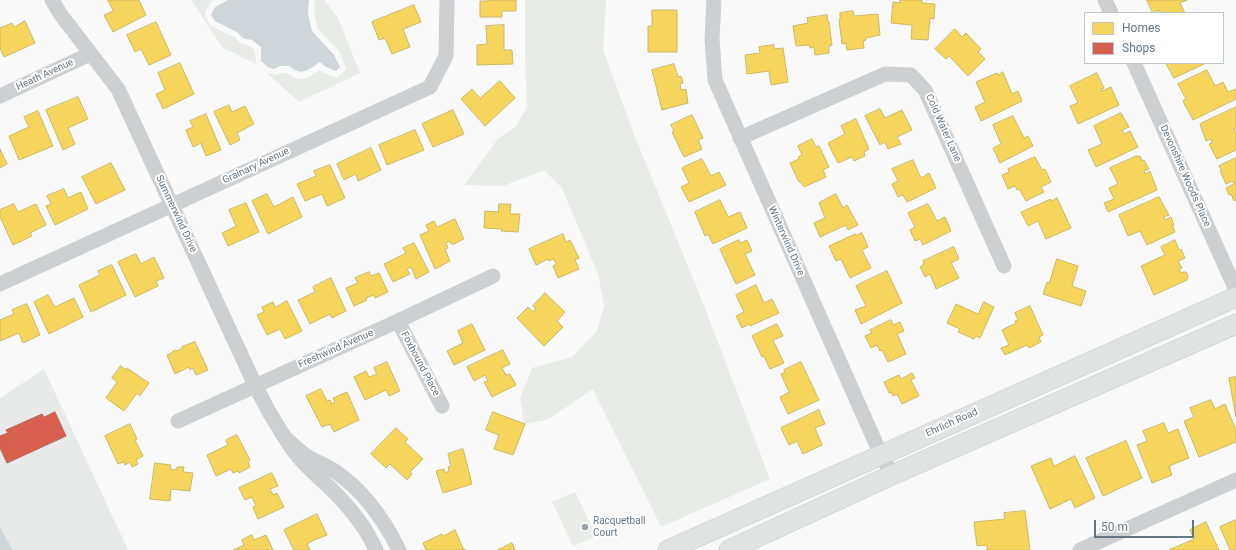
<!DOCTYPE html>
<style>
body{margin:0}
#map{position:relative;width:1236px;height:550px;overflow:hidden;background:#f9f9f9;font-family:Roboto,sans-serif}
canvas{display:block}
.legend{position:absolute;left:1084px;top:12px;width:140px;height:52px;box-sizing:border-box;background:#fff;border:1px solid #c1c8cd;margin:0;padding:5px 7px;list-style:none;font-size:12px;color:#657683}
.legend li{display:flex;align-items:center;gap:8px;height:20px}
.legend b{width:20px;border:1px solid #c1c8cd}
.scale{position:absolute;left:1094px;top:520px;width:100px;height:18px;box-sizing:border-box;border:2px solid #657683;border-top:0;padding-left:5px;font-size:12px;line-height:14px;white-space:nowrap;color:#657683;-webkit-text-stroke:3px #fff;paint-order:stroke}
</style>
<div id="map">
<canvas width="1236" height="550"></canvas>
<ul class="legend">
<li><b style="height:11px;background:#f6d55c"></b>Homes</li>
<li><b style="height:11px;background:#d6604d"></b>Shops</li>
</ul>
<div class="scale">50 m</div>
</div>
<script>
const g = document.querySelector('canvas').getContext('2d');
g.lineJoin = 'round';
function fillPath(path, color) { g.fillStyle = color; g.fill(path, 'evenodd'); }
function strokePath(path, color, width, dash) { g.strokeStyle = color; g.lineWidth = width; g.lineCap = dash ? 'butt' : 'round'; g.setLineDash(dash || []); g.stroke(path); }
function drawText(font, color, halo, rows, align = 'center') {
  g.font = font + ' Roboto,sans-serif'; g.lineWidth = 4; g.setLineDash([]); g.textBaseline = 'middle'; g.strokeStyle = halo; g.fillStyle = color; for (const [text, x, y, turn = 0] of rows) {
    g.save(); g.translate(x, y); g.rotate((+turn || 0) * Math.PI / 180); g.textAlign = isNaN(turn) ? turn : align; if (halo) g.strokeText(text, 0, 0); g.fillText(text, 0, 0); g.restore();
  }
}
fillPath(new Path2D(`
 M44 369 128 550H13L0 527V398Z`), '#e8e9e9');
fillPath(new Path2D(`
 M193 0H215L211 2 205 13 206 18 211 26 234 37 240 43 250 46 255 51 256 64 222 47 192 1Z
 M315 0H324L338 18 360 73 299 102 267 73C277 76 277 73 287 73 300 84 307 78 320 70L324 73 336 78 344 72 346 68 339 51 317 28 314 13Z
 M525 0H606L603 50 633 132 703 303 770 479 661 527 593 389 547 420 524 424 520 398 532 368 572 357 597 331 604 306 598 274 562 188 544 170 503 186 464 185 497 140 516 126 527 107 525 58Z
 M575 492 596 536 573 546 552 502Z`), '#e8ebe6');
fillPath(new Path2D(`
 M228 0H309L308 13 312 31 334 55 340 67 336 71 326 67 320 62C308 70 301 77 289 66H280L274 69 268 67 261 61V47L252 40 243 38 237 32 215 21 211 15 215 7Z
 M0 527 13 550H0Z`), '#ced6d9');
const homes = new Path2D(`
 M108 0H139L146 15 113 32 104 15 113 11Z
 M488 0H516V11H502V17H480V1H488Z
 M900 0H922V3L935 4 934 19 930 18 928 40 911 39 912 25 891 23 893 2 900 3Z
 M1147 0H1187L1180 3 1185 13H1160L1159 10 1153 13Z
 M414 5 421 22 403 29 410 47 392 54 385 38 379 40 372 22Z
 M652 10H677V52H648V26H652Z
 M853 11 854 16 878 14 880 35 866 38V40L863 41 864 48 847 50 846 43 842 44 839 20 840 19V13Z
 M827 15 828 22H829L832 45 829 46V53L815 55 814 47 810 48 809 45 796 46 793 26 808 23 807 18Z
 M25 21 35 43 4 57 0 48V28L12 23 14 27Z
 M156 22 171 55 149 65 141 49 135 52 127 35Z
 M504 25V50H512L513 64 477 65V45L487 44 486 26Z
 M955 29 962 37 966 33 981 49 978 52 985 59 968 76 949 56 946 59 935 49Z
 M774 45V49L783 48 788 82 771 85 769 71 747 74 745 55 760 53 759 47Z
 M180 63 194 94 163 109 156 94 165 90 158 73Z
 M1166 63H1206L1174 78Z
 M674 64 678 77 681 76 683 83 680 84 681 90 686 89 688 103 662 110 652 70Z
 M1207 70 1215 86 1223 82 1228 92 1236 89V99L1193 120 1183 101 1186 99 1178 84Z
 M1003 72 1012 94 1018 91 1022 101 981 121 975 107 985 102 976 82 997 73 998 75Z
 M1097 73 1104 88 1101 89 1102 91 1111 87 1119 105 1078 124 1070 106 1078 103 1070 86Z
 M500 81 515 98 485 126 461 99 472 89 480 98Z
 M78 97 88 119 68 128 75 144 63 150 46 110Z
 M229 105 232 112 245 106 254 124 237 133 240 140 230 145 214 112Z
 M1236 107V128L1234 129 1236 133V150L1217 159 1209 144 1212 143 1211 139 1206 141 1200 124Z
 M880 109 885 118 902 110 912 130 897 137 901 144 888 149 885 142 880 145 865 116Z
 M453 110 464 134 433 147 422 124Z
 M38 111 53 146 19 160 9 136 29 127 24 117Z
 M1121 113 1129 127 1122 130 1124 134 1130 131 1138 147 1096 167 1088 150 1102 144 1094 126Z
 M206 114 221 150 206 156 201 143 193 147 186 130 193 127 190 121Z
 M692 115 703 138 698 140 702 149 684 157 672 132 674 131 671 125Z
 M1013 116 1024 138 1028 136 1033 146 1000 163 993 148 1001 144 993 125Z
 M856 119 869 149 864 152 865 156 854 161 852 157 838 163 828 143 845 134 841 126Z
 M415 130 424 150 387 165 379 145Z
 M812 139 816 147 819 146 829 167 823 170 826 177 804 187 800 181 799 182 790 163 799 159 798 157 802 155 798 146Z
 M371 148 381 170 358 181 356 174 344 180 337 164Z
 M0 149 7 164 0 168Z
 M1137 156V157L1140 156 1142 161 1144 160 1149 169 1144 171 1145 174 1150 171 1157 190 1108 212 1104 203 1114 199 1109 188 1118 184 1110 168Z
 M1035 157 1042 170 1045 169 1051 182 1041 187 1044 192 1026 201 1019 189 1017 190 1015 186 1008 189 1002 175 1009 172 1008 169Z
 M1236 158V200L1234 201 1231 194 1229 195 1226 188 1234 184 1233 181 1226 184 1220 171H1222L1219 166Z
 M702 159 711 176 719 172 726 185 689 202 681 187 689 183 682 168Z
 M913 160 921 178 929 173 936 188 907 202 903 195 898 197 892 184 898 181 892 169Z
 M111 163 125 190 96 204 82 177Z
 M330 165 345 198 327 206 322 194 305 201 297 184 316 176 314 171Z
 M64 189 68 198 81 192 88 209 55 225 46 206 51 204 47 196Z
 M267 194 274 207 293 197 302 217 268 234 252 201Z
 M836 194 843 208 847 205 858 225 848 230 846 225 820 237 814 223 825 218 819 203Z
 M1159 197 1169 215 1164 217 1165 220 1171 217 1174 225H1172L1175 232 1147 245 1140 231 1128 236 1119 215Z
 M1057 198 1071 228 1046 239 1038 221 1028 226 1021 212 1051 199V201Z
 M720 200 728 217 740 212 747 228 713 244 708 234 705 236 695 212Z
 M246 203 259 232 228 246 222 233 236 226 229 210Z
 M14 204 18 212 36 204 46 225 30 233 32 236 13 245 0 217V210Z
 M499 204H511L510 214H520L518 232 501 231 502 229 484 228 485 211 498 212Z
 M928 204 937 221 945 217 951 231 923 245 920 239 915 241 910 230 915 227 908 213Z
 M455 219 464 239 454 244H451L450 241 446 243 448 248 445 249 450 261 435 269 420 235 429 231 426 225 434 221 437 227Z
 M862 233 868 247 862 250 871 268 850 278 841 259 836 261 829 246 855 234 856 235Z
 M563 234 566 242 570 240 579 258 575 260 579 269 558 278 553 266 556 264 554 259 549 261 548 259 536 265 529 249Z
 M739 240 740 243 747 240 752 251 745 254 755 275 736 284 720 249Z
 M1175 240 1179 250 1181 249 1185 258 1178 261 1182 268 1179 269 1181 273 1183 272H1186L1188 277 1187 280 1154 295 1141 266 1165 255 1161 247Z
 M414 243 429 272 416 279 411 267 407 269 410 274 393 282 384 264 406 253 403 248Z
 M954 247 959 259 951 263 959 278 936 289 930 274 925 277 920 267 924 264 923 261Z
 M136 254 141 264 154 257 164 278 156 281 158 286 135 297 118 262Z
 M1057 259 1078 266 1072 286 1086 291 1081 306 1043 294 1047 282 1049 283Z
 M112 265 126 295 91 312 79 285 100 275 98 271Z
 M887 271 902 303 861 324 855 310 866 306 856 286Z
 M369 272 371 276 379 273 388 292 375 298 374 295 366 298 367 300 354 306 346 288 358 283 355 278Z
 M331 278 346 311 332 318 330 314 310 324 298 300 315 292 313 287Z
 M756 285 764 303 772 299 779 313 750 326 749 324 742 328 736 316 744 312 736 295Z
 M545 293 565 312 557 321 563 327 544 346 517 318 528 307 533 312 536 308 533 306Z
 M48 295 55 307 74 298 83 317 49 334 34 302Z
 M287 301 302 331 285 339 280 329 267 335 257 315 264 312 262 307 273 302 275 307Z
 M984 302 994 307 980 338 976 336 974 339 958 332 960 329 947 323 956 304 978 314Z
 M27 304 40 335 23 343 19 333 0 341V320L14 314 12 310Z
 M1030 306 1043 335 1039 337 1041 342 1029 348 1027 345 1005 355 1001 348 1009 345 1002 330 1016 323 1015 321 1018 320 1015 313Z
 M891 320 893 325 900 322 904 331 897 334 906 354 888 362 882 350 880 351 877 345 871 348 865 336 872 333 870 330Z
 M472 324 485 350 454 365 447 351 463 343 458 331Z
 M777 324 783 336 773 340 784 363 770 369 764 356 762 357 752 336Z
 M195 342 208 370 196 375 193 368 190 370 189 367 175 374 167 355 173 352V351L176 350 177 351 183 348 182 347Z
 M503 350 510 364 502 368 506 375 510 374 516 385 492 397 484 382 488 381 485 375 474 381 467 367Z
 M387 362 400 391 389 396 386 390 365 400 354 377 366 371 369 377 377 374 374 368Z
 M801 362 819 400 788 414 780 397 789 392 781 374 785 372 784 370Z
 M121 366 126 370 127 368 149 383 140 396 137 393 124 411 106 398 117 382 112 378Z
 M912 373 915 378 911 380 919 396 902 404 897 394 893 396 891 392 889 393 884 382 899 375 901 379Z
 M1236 377V417L1229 378Z
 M321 389 327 401 330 400 332 404 335 402 333 398 347 392 359 420 334 432 330 424 322 427 306 396Z
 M1211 400 1215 409 1225 404 1236 430V442L1199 457 1184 421 1194 417 1190 408Z
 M819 410 825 424 815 428 822 445 803 454 797 441 789 445 781 428Z
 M493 412 525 424 513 455 494 449 499 435 486 430Z
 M1164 423 1168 433 1178 429 1189 458 1169 466 1172 475 1152 483 1137 445 1147 441 1143 431Z
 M130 424 137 439 135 440 143 456 136 460 138 464 132 467 130 462 125 465 124 462 118 464 105 436Z
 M396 428 408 439 405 442 423 459 410 472 412 474 407 480 390 464 386 468 371 454Z
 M237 435 250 460 248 462 250 467 239 473 238 471 233 473 231 469 216 476 207 455 228 445 226 440Z
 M1126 441 1142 478 1103 496 1086 458Z
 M463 449 472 484 443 493 436 471 444 469 445 473 449 471 448 467 451 466 448 454Z
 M1075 456 1095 498 1075 508 1071 499 1050 509 1031 466 1051 458 1054 466Z
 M155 463 171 465 170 469 177 470V467H184L183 472 193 473 190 491 171 489 170 501 150 499Z
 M272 473 278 486 270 489 273 495 277 493 284 507 258 519 253 507 256 506 252 497 245 500 239 488Z
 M1025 511 1030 550H987V545L977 546 974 522 1005 519 1004 513Z
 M317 514 327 535 314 540 307 544 310 550H294L284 530Z
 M1236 520V550H1230L1220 527Z
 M1206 522 1219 550H1169L1194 539 1190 530Z
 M455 530 464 550H466H426L423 543 442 534 443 536Z
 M252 535 254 540 266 535 273 550H233L244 545 242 540Z
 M512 543 515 550H498Z`);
fillPath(homes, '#f6d55c');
strokePath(homes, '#cab868', 1);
const shops = new Path2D(`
 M55 412 66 436 7 463 0 448V436L8 433 6 430 42 414 44 417Z`);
fillPath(shops, '#d6604d');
strokePath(shops, '#b4675d', 1);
const major = new Path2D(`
 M668 550 1236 297
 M729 550 892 475 1236 324`);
strokePath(major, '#d5d6d7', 21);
strokePath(new Path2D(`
 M52 0 61 15 118 89 255 385 269 412 285 438
 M714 0 712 39 715 80 881 455 892 475
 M1105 0 1111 13
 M1134 63 1236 290
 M0 96 90 54
 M740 138 885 74 911 75 925 90 1004 266
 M0 284 430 87 446 56 447 0
 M398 321 442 406
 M178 421 398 321 493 276
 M376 550C365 525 348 505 328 486 310 469 298 460 285 438 291 443 297 449 304 454 314 461 326 465 336 472 364 491 384 520 399 550
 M1080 550 1236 480`), '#cecfd0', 15);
strokePath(major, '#e1e2e2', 19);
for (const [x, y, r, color] of [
 [585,527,4,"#99a4ac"]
]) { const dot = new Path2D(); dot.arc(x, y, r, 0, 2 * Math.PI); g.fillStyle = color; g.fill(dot); strokePath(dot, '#fff', 1.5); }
drawText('10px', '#657683', '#fff', [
 ["Heath Avenue",45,75,-25],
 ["Cold Water Lane",943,128,66],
 ["Grainary Avenue",256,166,-25],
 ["Devonshire Woods Place",1185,176,66],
 ["Summerwind Drive",176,214,65],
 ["Winterwind Drive",786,241,66],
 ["Freshwind Avenue",336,349,-24],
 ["Foxhound Place",420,364,62],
 ["Ehrlich Road",952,423,-24]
]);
drawText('10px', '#657683', '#fff', [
 ["Racquetball",593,521],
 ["Court",593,533]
], 'left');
</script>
